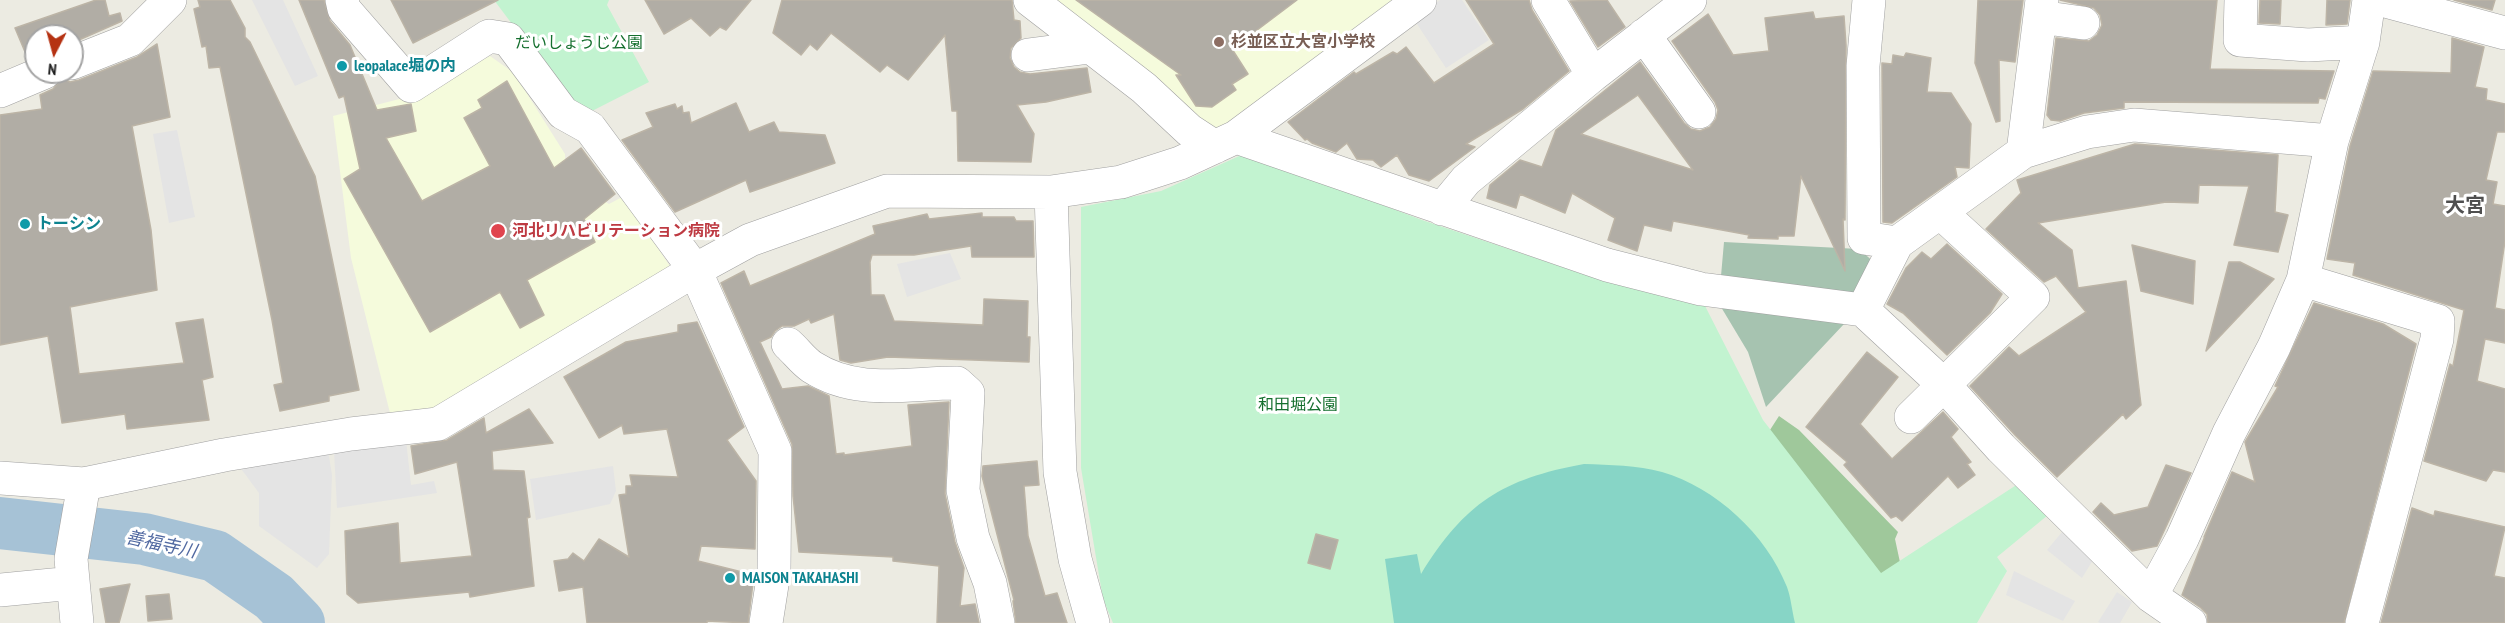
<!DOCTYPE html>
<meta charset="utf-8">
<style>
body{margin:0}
#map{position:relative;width:2505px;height:623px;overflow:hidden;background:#ecebe2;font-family:"PT Sans Narrow",sans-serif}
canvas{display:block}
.north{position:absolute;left:24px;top:24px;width:60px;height:60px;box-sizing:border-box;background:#fff;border:2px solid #a4a4a4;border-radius:50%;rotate:186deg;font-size:16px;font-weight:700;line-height:24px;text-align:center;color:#1c1c1c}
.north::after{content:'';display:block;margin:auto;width:21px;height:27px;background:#b53212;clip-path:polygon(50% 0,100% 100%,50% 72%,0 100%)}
</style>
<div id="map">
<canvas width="2505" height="623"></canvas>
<div class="north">N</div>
</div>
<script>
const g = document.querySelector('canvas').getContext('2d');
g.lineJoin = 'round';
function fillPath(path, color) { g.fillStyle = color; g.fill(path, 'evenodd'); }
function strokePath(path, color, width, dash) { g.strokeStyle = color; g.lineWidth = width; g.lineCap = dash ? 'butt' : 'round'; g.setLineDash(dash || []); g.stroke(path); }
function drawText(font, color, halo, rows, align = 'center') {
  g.font = font + ' "PT Sans Narrow","Noto Sans JP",sans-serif'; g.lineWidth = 6; g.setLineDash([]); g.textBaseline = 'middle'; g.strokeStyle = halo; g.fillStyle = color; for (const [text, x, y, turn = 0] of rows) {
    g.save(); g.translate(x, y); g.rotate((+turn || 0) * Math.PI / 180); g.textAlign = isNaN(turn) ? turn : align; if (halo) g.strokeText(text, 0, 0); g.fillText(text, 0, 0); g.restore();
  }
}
fillPath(new Path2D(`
 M1046 0H1393L1220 131 1174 102Z
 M490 56 514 73 565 154 566 178 609 204 624 196 671 268 436 411 391 417 351 258 333 116 419 94Z`), '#f5fbdc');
fillPath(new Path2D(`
 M1779 416 1799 430 1898 532 1895 539 1907 595 1837 623 1759 447Z`), '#9fc89b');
fillPath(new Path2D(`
 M1724 242 1859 249 1876 264 1852 299 1721 276Z
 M1718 302 1844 324 1766 407 1748 352Z`), '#a6c3b0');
fillPath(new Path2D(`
 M494 0H609L607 5 649 82 590 112 572 104Z
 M1246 153 1422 220 1601 280 1701 298 1763 420 1881 573 2021 482 2048 515 1997 557 2007 571 1977 623H1113L1103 599 1081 468V207L1161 191Z`), '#c2f3d0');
fillPath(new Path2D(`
 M1584 464C1610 465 1637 465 1662 472 1716 488 1766 534 1787 587 1791 598 1792 611 1795 623H1394L1385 559 1417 554 1421 574C1465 503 1502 479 1584 464Z`), '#87d5c6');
fillPath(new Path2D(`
 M252 0H283L318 76 295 86Z
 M1440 0H1462L1489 40 1446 68 1413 18Z
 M177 130 195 217 169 223 153 134Z
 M950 253 961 279 907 297 897 264Z
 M406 440 411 485 434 481 437 493 337 508 334 451Z
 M328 450 332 475 329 554 317 568 259 526V493L239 466Z
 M613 466 616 491 610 504 536 520 530 479Z
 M2062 532 2093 560 2082 578 2047 550Z
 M2014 571 2075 601 2063 621 2006 595Z
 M2117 592 2132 602 2120 623H2100L2098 622Z`), '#e4e4e4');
strokePath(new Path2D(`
 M0 523 144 539 215 556 274 597 299 623`), '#a6c2d6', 52);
const building = new Path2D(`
 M96 0H105L109 16 120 13 122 21 72 43V36H36V55L28 59 15 28Z
 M198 0H230L245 28V37L250 42 315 176 359 390 329 396V401L280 411 274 385 283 383 272 320 220 67 209 68 206 46 202 47 194 9 200 7Z
 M299 0H324L330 21 350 45 377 110 411 104 416 131 386 138 422 201 490 166 464 118 482 108 478 100 507 81 554 168 581 148 615 194 584 219 595 242 527 280 544 315 520 328 500 292 430 332 344 179 360 169 344 96 339 98Z
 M391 0H498L413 43Z
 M645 0H751L726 30 720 27 710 36 691 18 664 34Z
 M782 0H1012L1014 20 1020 21 1021 38 1011 48 1010 58 1014 67 1020 72 1030 74 1087 68 1091 92 1046 102 1017 105 1034 134 1031 162 958 161 957 111H952L945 35 908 80 887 65 880 72 831 33 817 50 810 44 801 55 773 33Z
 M1076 0H1297L1232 49 1248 74 1232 84 1236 90 1212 107 1196 106 1176 75H1181Z
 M1466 0H1529L1532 10 1569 71 1523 109 1466 144 1475 147 1429 181 1409 175 1397 155 1381 167 1373 160 1357 159 1347 143 1336 152 1312 143 1307 139 1305 140 1288 122 1354 72 1356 74 1393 52 1397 54 1406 47 1434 83 1494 44Z
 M1607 0 1625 27 1598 47 1570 1Z
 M1978 0H2023L2015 62 1999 60 2000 121 1996 122 1975 63Z
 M2060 0H2217L2210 69 2334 71 2325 99 2319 98 2318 103 2124 102V108L2084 113 2060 121 2051 120 2047 115 2056 38 2089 41 2097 35 2102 25 2100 15 2094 8Z
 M2260 0H2281L2280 24 2259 23Z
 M2327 0H2350L2347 24 2326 25Z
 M2454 0H2495L2492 10Z
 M1813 12 1815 19 1844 16 1846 45 1845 220 1843 219 1845 271 1801 176 1794 236H1778V239L1748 238 1749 235 1673 221 1671 231 1644 225 1637 251 1608 240 1615 218 1572 193 1565 213 1520 194 1516 208 1487 198 1490 185 1520 160 1542 167 1556 130 1640 62 1684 123 1691 129 1700 131 1710 127 1716 119 1718 110 1715 102 1672 41 1708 14 1733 55 1769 51 1765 18ZM1638 95 1693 170 1581 134Z
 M2452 38 2484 47 2475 87 2487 89 2486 100 2505 104V132H2497L2486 180 2497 182 2493 204 2505 206V241L2495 308 2505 310V343L2485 339 2477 381 2505 389V472L2493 470 2486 481 2424 461 2450 364 2453 366 2464 310 2353 275 2355 263 2327 259 2350 146 2373 71 2451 73Z
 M157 44 170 117 132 126 151 230 157 290 70 307 79 374 184 363 176 323 203 319 213 377 202 380 209 420 127 429 125 414 62 423 48 336 0 345V115L42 109 40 95 53 89 62 78 70 82 79 80 137 57Z
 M1906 53 1931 58 1927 92 1951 93 1971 124 1969 168 1955 167 1957 177 1892 223 1883 222 1882 67V63L1892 64 1893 55 1904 57Z
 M736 103 749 132 774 122 779 132 825 135 835 163 750 192 746 180 675 212 622 140 653 127 646 113 675 104 677 109 682 106 683 113 689 112 691 123Z
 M2135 144 2278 155 2275 212 2288 215 2278 252 2234 245 2249 186 2199 185 2198 203 2166 202 2038 223 2072 250 2078 288 2126 281 2141 405 2126 419 2123 414 2057 477 2015 435 1970 386 2009 347 2019 356 2086 312 2056 276 2044 282 1986 229 2021 193 2017 180Z
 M982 213V217H1014L1016 221H1033L1034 257H972L971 246 914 255H872L870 262 871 295H884L894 321 983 325 984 299 1028 301 1027 337H1030L1029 362 888 357 851 363 840 360 834 314 811 323 809 319 794 326H782L775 331 771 337 760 342 782 389 808 386 829 396 836 454 844 453V455L912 446 908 405 949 402 945 494 955 542 964 568 960 606 975 604 979 623H937L939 566 893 561V557L799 552 793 496 792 444 721 283 744 271 750 286 875 234 873 226 927 214 929 219Z
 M1947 244 2002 294 1990 313 1947 355 1903 313 1887 304 1906 268 1922 252 1931 259Z
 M2132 245 2195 261 2193 304 2141 291Z
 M2229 262H2240L2274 279 2206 351Z
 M2314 303 2383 324 2416 344 2344 623H2208L2207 614 2201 608 2182 595 2205 536 2204 537 2232 472 2255 482 2245 442 2278 387 2275 386Z
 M697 322 744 427 727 440 756 481 755 549 701 546 698 561 754 575 748 623 707 621V623H587L583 587 559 591 554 561 568 559 573 553 584 561 599 539 629 557 619 495 626 494V486H632L630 475 678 477 667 429 624 434 622 425 599 438 564 377 626 342 678 332V325Z
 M1867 352 1898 377 1860 424 1892 459 1943 412 1958 429 1951 437 1971 462 1967 464 1975 475 1958 488 1948 476 1902 521 1896 516 1891 518 1844 465 1847 462 1806 427Z
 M529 409 553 443 492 451 493 470 524 471 530 517 527 518 534 586 470 597 469 592 358 603 347 594 345 531 398 523 400 563 472 556 457 462 415 474 411 446 447 440 484 418 486 433Z
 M1037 461 1039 485 1024 486 1028 536 1045 596 1057 593 1067 623H1016L1013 601 1014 600 982 476 983 466Z
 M2166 465 2191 473 2157 546 2132 551 2093 512 2101 503 2114 515 2148 507Z
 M2412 508 2434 516 2435 511 2505 527 2494 576 2505 578V623H2381Z
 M1316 534 1338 540 1330 569 1308 563Z
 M130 584 119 623H106L100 589Z
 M169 594 172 619 148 621 146 596Z`);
fillPath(building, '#b1ada5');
strokePath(building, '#bcb4a6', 1.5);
const minor = new Path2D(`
 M342 0 344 9 411 86 489 36 508 39 563 113 590 128 695 270 775 451 774 572 766 623
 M1030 0 1144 88 1189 130 1215 147
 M1548 0 1593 75
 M1869 0 1863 66 1864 238 1897 243
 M2241 0 2240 40 2308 45 2363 42
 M2382 0 2505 33
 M2040 17 2083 23
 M1644 35 1699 112
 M1028 55 1090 47
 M72 63 130 40 170 0
 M0 91 45 72
 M1236 137 1607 265 1701 289 1863 310 1944 385 2001 448 2151 596 2190 623
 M2023 152 2042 0
 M1051 192 1060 472 1075 559 1093 623
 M1442 209 1466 180 1593 75 1690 0
 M2303 280 2438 321 2437 339 2362 623
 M1863 310 1897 243 2023 152 2087 132 2134 125 2332 141
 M788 344C796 351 803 361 812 367 857 396 907 383 957 383L968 393 963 490 973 538 990 583 998 623
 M1911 417 2033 297 1941 213
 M0 478 84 484 224 455 351 434 438 424 695 270 750 240 887 191 1051 192 1121 182 1180 163 1236 137 1420 0
 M0 590 73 583
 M2151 596 2182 539 2229 433 2274 347 2303 280 2332 141 2363 42 2369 0
 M77 623 71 559 84 484`);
strokePath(minor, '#a0a0a0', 34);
strokePath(minor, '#fff', 33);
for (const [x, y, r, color] of [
 [1219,42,6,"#8d6e63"],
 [342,66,6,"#0f9aa8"],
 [25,224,6,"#0f9aa8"],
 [498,231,8,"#e0444e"],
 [730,578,6,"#0f9aa8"]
]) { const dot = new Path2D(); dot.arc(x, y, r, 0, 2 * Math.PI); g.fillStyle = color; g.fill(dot); strokePath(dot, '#fff', 2); }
drawText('bold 16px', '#785e54', '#fff', [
 ["杉並区立大宮小学校",1231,42]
], 'left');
drawText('16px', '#156f2e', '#fff', [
 ["だいしょうじ公園",579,43],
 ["和田堀公園",1298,405]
]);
drawText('bold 16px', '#0d838f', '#fff', [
 ["leopalace堀の内",354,66],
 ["トーシン",37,224],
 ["MAISON TAKAHASHI",742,578]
], 'left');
drawText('bold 16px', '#be3a42', '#fff', [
 ["河北リハビリテーション病院",512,231]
], 'left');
drawText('italic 18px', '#526aa2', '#fff', [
 ["善福寺川",161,545,12]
]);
drawText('bold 20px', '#4f4f4f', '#fff', [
 ["大宮",2465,206]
]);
</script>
